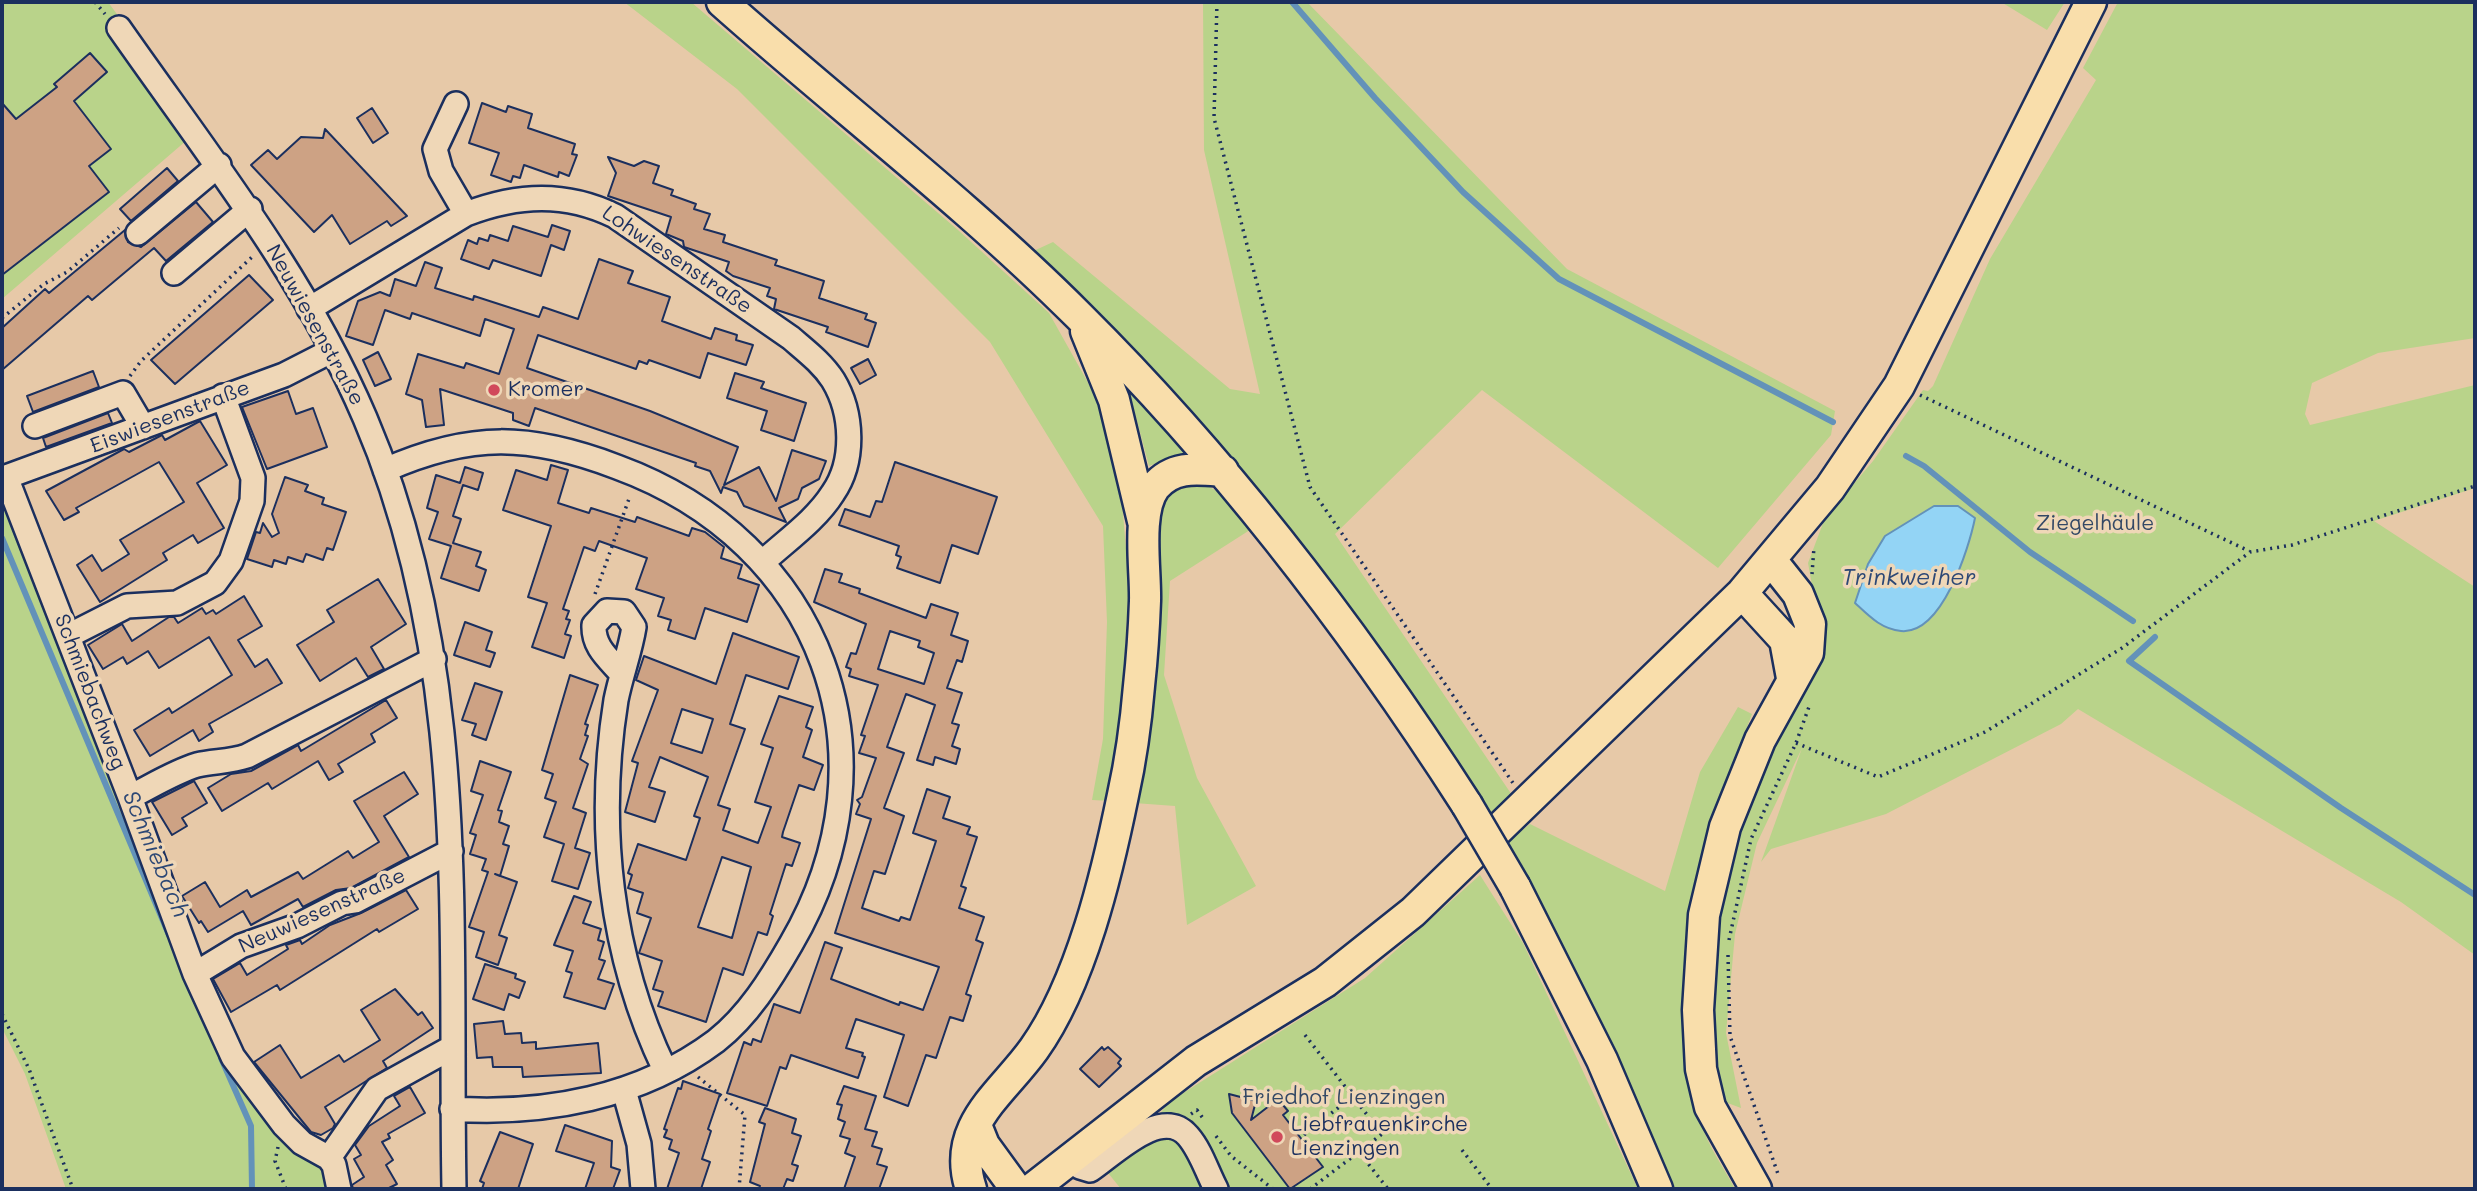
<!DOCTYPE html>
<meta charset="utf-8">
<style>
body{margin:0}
#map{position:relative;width:2477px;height:1191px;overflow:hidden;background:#e7c9a8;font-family:Mali,sans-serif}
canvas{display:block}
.frame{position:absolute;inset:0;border:4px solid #1b2f5e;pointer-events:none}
</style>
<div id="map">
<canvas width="2477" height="1191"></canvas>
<div class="frame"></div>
</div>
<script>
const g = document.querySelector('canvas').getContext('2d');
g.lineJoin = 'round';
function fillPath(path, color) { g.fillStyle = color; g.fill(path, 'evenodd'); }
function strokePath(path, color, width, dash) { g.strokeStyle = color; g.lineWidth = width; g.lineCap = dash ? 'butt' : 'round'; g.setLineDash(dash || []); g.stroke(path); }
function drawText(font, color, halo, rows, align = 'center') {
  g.font = font + ' Mali,sans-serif'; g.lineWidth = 7; g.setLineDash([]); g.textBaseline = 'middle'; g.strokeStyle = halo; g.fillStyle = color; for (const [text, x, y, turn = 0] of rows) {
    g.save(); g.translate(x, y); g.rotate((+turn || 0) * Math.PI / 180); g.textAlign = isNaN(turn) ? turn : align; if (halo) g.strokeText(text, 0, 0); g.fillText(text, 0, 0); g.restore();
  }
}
fillPath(new Path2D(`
 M2 2H108L201 128 2 299Z
 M624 2H691L958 230 1049 313 1100 404 1120 478 1129 584 1120 734 1111 801 1092 800 1103 739 1107 622 1103 526 990 342 737 89Z
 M1203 2H1307L1567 269 1835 411 1831 435 1718 568 1482 390 1335 534 1514 798 1488 819 1027 254 1053 242 1230 389 1260 394 1204 150Z
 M2001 2H2065L2047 30Z
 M2118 2H2475V338L2378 353 2312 383 2305 414 2310 425 2475 385V488L2374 521 2475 587V955L2401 902 2078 709 2061 724 1886 814 1771 849 1761 862 1802 748 1757 843 1735 934 1726 1033 1741 1108 1717 1099 1709 1062 1715 918 1732 852 1815 602 1808 563 1825 518 1873 461 1923 390 1928 391 1933 386 1990 259 2096 80 2083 68Z
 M1129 391H1132L1185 453 1149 466Z
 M2 457 42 552 230 1041 304 1141 322 1140 338 1154 345 1189H66L25 1074 2 1028Z
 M1201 481 1227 498 1253 528 1170 581 1164 675 1197 778 1256 886 1187 925 1175 806 1134 803 1160 505 1175 484Z
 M1738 707 1752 714C1732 768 1708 824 1696 880 1679 957 1676 1048 1701 1123 1708 1146 1724 1168 1735 1189H1670L1505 844 1530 824 1665 891 1700 772Z
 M1480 875 1523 943 1638 1189H1121L1104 1168 1139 1141 1169 1102 1365 978Z`), '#b9d38a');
const water = new Path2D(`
 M1934 506H1958L1975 518C1969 548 1942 635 1901 631 1881 629 1869 616 1855 603L1868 564 1885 536Z`);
fillPath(water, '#93d4f5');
strokePath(water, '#6392b9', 2);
strokePath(new Path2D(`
 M1292 2 1375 98 1463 192 1559 279 1833 422
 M1906 456 1924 466 2030 552 2133 621
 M2 538 169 935
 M2155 637 2129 661 2341 808 2475 895
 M221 1058 251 1126 252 1189`), '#6392b9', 6);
const building = new Path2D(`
 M90 53 107 72 74 101 111 149 89 166 109 192 2 275V103L16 119 57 87 54 84Z
 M482 103 506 112 508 106 532 114 528 128 575 144 572 154 577 155 569 176 559 172 558 177 524 165 520 178 513 176 511 182 491 175 499 153 469 143Z
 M372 108 388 133 373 143 357 118Z
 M325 129 407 216 391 226 387 221 350 244 332 215 314 232 251 165 268 150 277 159 301 137 323 138Z
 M608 157 634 166 644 161 659 166 653 183 673 190 671 195 696 204 694 209 710 214 704 229 725 235 723 242 777 260 775 265 824 281 819 298 867 314 865 319 876 323 868 347 826 332 828 327 774 309 776 299 767 296 770 288 733 276 726 271 729 262 684 247 683 241 666 234 671 217 608 196 616 173Z
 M167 168 178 181 131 221 120 209Z
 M196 202 213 222 166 261 154 248 92 300 88 296 2 370V328L45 289 49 293 125 230 128 242 141 247Z
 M552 225 570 231 564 250 551 245 541 276 493 260 489 269 461 259 468 240 477 244 479 238 488 241 490 235 508 241 513 226 548 237Z
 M599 259 633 271 628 283 670 297 662 321 711 339 715 328 737 335 736 340 753 345 746 365 708 353 700 378 649 360 647 364 639 361 636 369 538 335 527 368 650 411 738 447 724 485 759 467 776 501 792 450 826 461 819 479 802 488 798 499 779 508 786 522 744 506 737 492 723 487 721 493 710 471 695 466 696 463 535 408 529 426 513 420V413L440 389 444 425 426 427 422 400 406 394 418 354 464 368 466 363 499 374 514 329 485 319 480 336 412 313 410 319 385 310 373 345 346 336 358 301 380 292 390 296 395 279 416 286 425 262 442 268 435 288 473 300 474 296 539 317 543 307 578 319Z
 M249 275 273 300 175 384 151 360Z
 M378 352 391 379 375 386 363 360Z
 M868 359 876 375 860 384 851 368Z
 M93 371 99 387 33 412 27 396Z
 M735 373 764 382 761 388 806 403 794 441 761 430 767 411 727 398Z
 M288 391 296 414 313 408 327 447 267 469 242 407Z
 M108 413 112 423 46 447 43 438Z
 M200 421 227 465 197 483 224 528 198 543 193 535 163 553 167 560 100 602 77 565 92 555 102 571 129 554 120 540 184 502 159 462 76 508 79 512 64 520 46 491 124 449 129 452 162 435 165 440Z
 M895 462 997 497 978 554 952 545 940 583 897 568 901 557 896 555 899 546 839 525 845 509 870 517 876 501 882 502Z
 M551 465 568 470 558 503 589 513 591 508 635 522 637 517 689 536 692 528 705 532 724 547 721 558 742 565 738 578 759 585 747 622 705 608 695 639 668 630 671 620 658 616 664 598 636 589 647 558 599 541 595 551 584 547 563 609 569 611 566 619 570 620 565 634 571 636 564 658 532 647 547 603 528 597 551 526 503 510 516 470 547 480Z
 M465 467 483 473 478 490 463 485 453 516 461 519 453 543 481 552 476 566 486 570 479 591 441 578 451 546 429 539 438 512 427 508 436 475 460 483Z
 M285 477 308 485 305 491 324 498 322 504 346 512 333 550 327 548 323 560 306 554 303 562 288 557 286 564 274 560 272 567 247 559 256 532 260 533 263 523 272 537 279 533 272 514Z
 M825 569 842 574 839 582 860 589 859 593 926 618 931 604 958 613 951 635 968 641 962 662 957 660 947 688 962 693 952 723 959 725 952 746 960 749 956 764 935 757 933 765 917 760 935 705 906 694 887 747 904 753 884 808 904 816 885 874 874 871 862 908 899 921 901 917 910 920 936 841 913 833 927 789 950 797 943 818 970 827 967 834 977 837 961 886 966 888 959 908 984 917 976 940 983 943 966 994 971 996 963 1021 950 1017 936 1058 926 1055 908 1106 884 1097 904 1035 856 1019 846 1048 863 1053 862 1056 865 1057 858 1078 791 1055 786 1069 780 1067 767 1106 727 1093 744 1042 751 1045 753 1039 761 1042 774 1004 800 1013 825 942 842 948 831 979 899 1005 900 1002 923 1010 939 967 835 933 871 819 856 814 860 804 857 800 862 797 876 758 859 753 865 736 861 735 878 685 849 676 851 669 846 667 851 653 856 654 866 624 814 602ZM890 631 920 641 918 647 934 653 924 684 878 669Z
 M378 579 406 624 371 647 384 669 368 677 356 658 320 681 297 645 334 622 327 610Z
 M244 596 262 626 238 640 255 667 267 659 282 683 209 724 213 732 199 741 193 730 150 756 134 730 169 708 172 713 232 675 209 637 159 668 148 651 127 664 123 657 103 669 88 645 122 624 132 641 169 617H174L178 623 202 608 206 614 213 610 216 614Z
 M465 622 492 632 486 650 495 653 490 667 454 655Z
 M733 633 799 657 788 689 746 675 730 724 745 729 718 805 730 809 723 830 758 843 771 807 755 802 773 748 761 744 779 696 813 707 806 727 812 730 803 757 823 765 814 790 799 785 783 832 782 837 800 843 792 866 786 864 770 914 773 916 767 935 758 932 743 975 723 968 706 1022 658 1006 663 992 653 989 662 961 639 953 651 918 637 913 643 893 628 888 632 875 628 873 638 844 686 860 700 818 694 816 708 777 660 757 649 787 665 792 655 822 625 812 638 763 632 761 658 690 636 680 644 656 716 684ZM682 709 713 719 702 753 671 743ZM722 857 751 867 732 938 698 927Z
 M570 675 598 685 585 724 588 725 585 735 588 736 580 759 588 764 573 808 586 813 575 848 590 853 578 889 552 881 564 844 544 837 556 802 545 798 553 774 542 770Z
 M475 683 502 692 486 740 472 735 476 724 462 720Z
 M386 700 397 718 371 734 375 742 338 764 343 772 329 780 318 761 272 789 268 783 222 811 208 788 231 774 251 771 298 745 301 751Z
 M480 761 511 772 498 810 502 811 499 822 509 826 503 844 509 846 500 876 495 874 517 882 499 935 507 938 498 965 476 957 484 932 469 927 488 872 482 870 486 859 470 854 476 835 470 833 483 795 471 791Z
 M404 772 418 794 384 816 409 857 351 888 336 890 303 907 298 899 251 925 243 911 208 932 201 921 199 923 182 896 205 882 220 907 247 890 251 897 298 872 303 879 348 851 353 858 379 842 354 801Z
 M194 781 207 803 182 818 187 826 172 835 152 802Z
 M406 890 418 909 379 932 377 929 280 990 277 985 231 1012 213 979 240 963 247 975 288 949 286 945 300 940 302 944 330 925 361 913Z
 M574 896 591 902 583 923 601 929 598 940 604 942 599 959 605 961 598 979 614 984 605 1009 564 997 572 973 566 971 573 951 554 945Z
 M485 964 516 974 515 978 525 982 519 998 509 994 504 1010 473 999Z
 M395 989 418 1015 422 1012 433 1028 383 1061 387 1068 325 1107 335 1124 333 1128 321 1135 311 1132 254 1062 280 1045 301 1078 339 1055 344 1062 380 1040 361 1010Z
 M503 1021 505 1034 521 1033 522 1043 536 1042V1049L598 1043 601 1073 523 1077 522 1067H493L492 1057 477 1058 474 1024Z
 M1102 1047 1104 1050 1108 1047 1121 1059 1118 1063 1121 1066 1099 1087 1080 1069Z
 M683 1081 720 1094 708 1129 711 1131 702 1159 710 1162 701 1189H667L679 1153 669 1149 672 1140 664 1137 667 1130 664 1129 678 1088 681 1089Z
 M844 1086 876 1096 865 1129 877 1132 872 1146 882 1149 877 1164 887 1167 879 1189H844L855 1157 845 1153 850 1139 840 1136 845 1122 838 1119 842 1105 837 1104Z
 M410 1087 425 1113 388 1134 390 1138 382 1142 393 1160 386 1165 397 1184 387 1189H353L352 1185 364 1177 354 1159 361 1155 355 1145 369 1126 400 1106 394 1096Z
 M1229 1094 1256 1101 1251 1120 1278 1099 1288 1111 1283 1115 1323 1167 1290 1189 1232 1113Z
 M765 1108 796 1119 792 1133 801 1136 792 1164 798 1166 793 1181 787 1179 783 1189H758L760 1186 750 1182 765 1124 759 1122Z
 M565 1125 612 1141 611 1167 620 1170 613 1189H585L594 1163 556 1151Z
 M500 1132 533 1144 518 1189H482L484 1183 480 1181Z`);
fillPath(building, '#cda284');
strokePath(building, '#1b2f5e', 2);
const minor = new Path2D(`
 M119 28C207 154 304 275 365 418 471 665 449 927 454 1189
 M456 104 435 149 441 171 466 214
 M138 233 219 165
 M174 273 250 209
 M309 309 466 214C518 194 566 192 615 216L791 338C806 351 822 363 833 380 853 413 855 461 833 493 816 520 787 540 764 561
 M331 351 284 375 6 477 130 797 195 974 233 1057 284 1125 302 1143 329 1158 334 1165 339 1189
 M35 426 123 393 143 427
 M385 470C471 432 530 434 617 467 822 542 902 754 791 944 771 979 748 1016 716 1041 640 1098 544 1115 452 1109
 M68 636 127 606 177 603 215 583 231 561 252 501 253 478 223 396
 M622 674C608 658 593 647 594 625L607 611 624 612 634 627C630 652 621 675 616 700 596 825 610 956 665 1070
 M130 797C152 786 174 772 197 765 214 761 230 762 247 756L434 659
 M195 974 241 946 297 926 342 903 355 901 451 851
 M624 1090 639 1144 643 1189
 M329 1158 377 1089 451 1048
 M1070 1158 1080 1167 1090 1170C1114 1154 1162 1105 1188 1136 1201 1151 1207 1172 1216 1189`);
const major = new Path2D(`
 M722 2C840 107 967 204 1079 316 1227 463 1354 629 1467 805
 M1086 331 1114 400 1143 521
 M1742 593 1785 640 1792 678
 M1515 887 1602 1060 1657 1189
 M976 1125 984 1145 1016 1189
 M971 1189C950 1126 1002 1094 1034 1049 1081 983 1107 874 1123 795 1131 759 1136 722 1139 686 1142 658 1144 629 1145 601 1146 570 1136 512 1155 487 1173 465 1198 469 1223 471
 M1032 1189 1196 1061 1325 982 1413 912 1742 593 1830 488 1899 386 2091 2
 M1756 1189 1710 1107 1701 1069 1698 1010 1704 915 1725 827 1760 740 1808 653 1810 624 1798 594 1771 560`);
strokePath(minor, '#1b2f5e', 28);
strokePath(major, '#1b2f5e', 35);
strokePath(new Path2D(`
 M95 2 105 14
 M1217 2 1214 118 1310 487 1513 783
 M2 318 44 284 67 272 119 228
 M130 376 141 361 252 257
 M1920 395 2249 551
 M1812 574 1814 547
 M595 594 630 496
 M1796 743 1878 777 1985 732 2122 648 2250 552 2292 545 2475 486
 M1729 940 1751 839 1796 743 1810 704
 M1728 955 1730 1036 1778 1174
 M2 1014 29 1069 73 1189
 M1305 1035 1382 1134 1359 1152
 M698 1077 745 1115 739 1189
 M1191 1114 1197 1110 1205 1121
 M1304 1135 1353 1096
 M1216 1136 1231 1156 1273 1189
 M278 1147 275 1161 286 1189
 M1462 1150 1492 1189
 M1310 1189 1359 1152 1388 1189`), '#1b2f5e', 3.5, [2, 5]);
strokePath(minor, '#efd7b7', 23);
strokePath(major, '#f9deab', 30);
const majorBridge = new Path2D(`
 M1467 805 1515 887`);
strokePath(majorBridge, '#1b2f5e', 35, []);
strokePath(majorBridge, '#f9deab', 30);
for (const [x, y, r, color] of [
 [494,390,7,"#d1495b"],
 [1277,1137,7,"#d1495b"]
]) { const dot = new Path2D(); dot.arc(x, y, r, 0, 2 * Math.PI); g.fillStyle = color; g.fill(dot); strokePath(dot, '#efd7b7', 2.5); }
drawText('21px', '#1b2f5e', '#efd7b7', [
 ["Lohwiesenstraße",677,260,34],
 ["Neuwiesenstraße",315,325,61],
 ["Eiswiesenstraße",170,417,-21],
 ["Schmiebachweg",90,692,69],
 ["Neuwiesenstraße",322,911,-24]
]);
drawText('21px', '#1b2f5e', '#efd7b7', [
 ["Kromer",508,390],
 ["Liebfrauenkirche",1291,1125],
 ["Lienzingen",1291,1149]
], 'left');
drawText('21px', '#334865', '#efd7b7', [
 ["Ziegelhäule",2095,524],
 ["Friedhof Lienzingen",1344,1098]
]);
drawText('italic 23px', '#2d4875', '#efd7b7', [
 ["Trinkweiher",1909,578],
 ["Schmiebach",155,854,67]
]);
</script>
